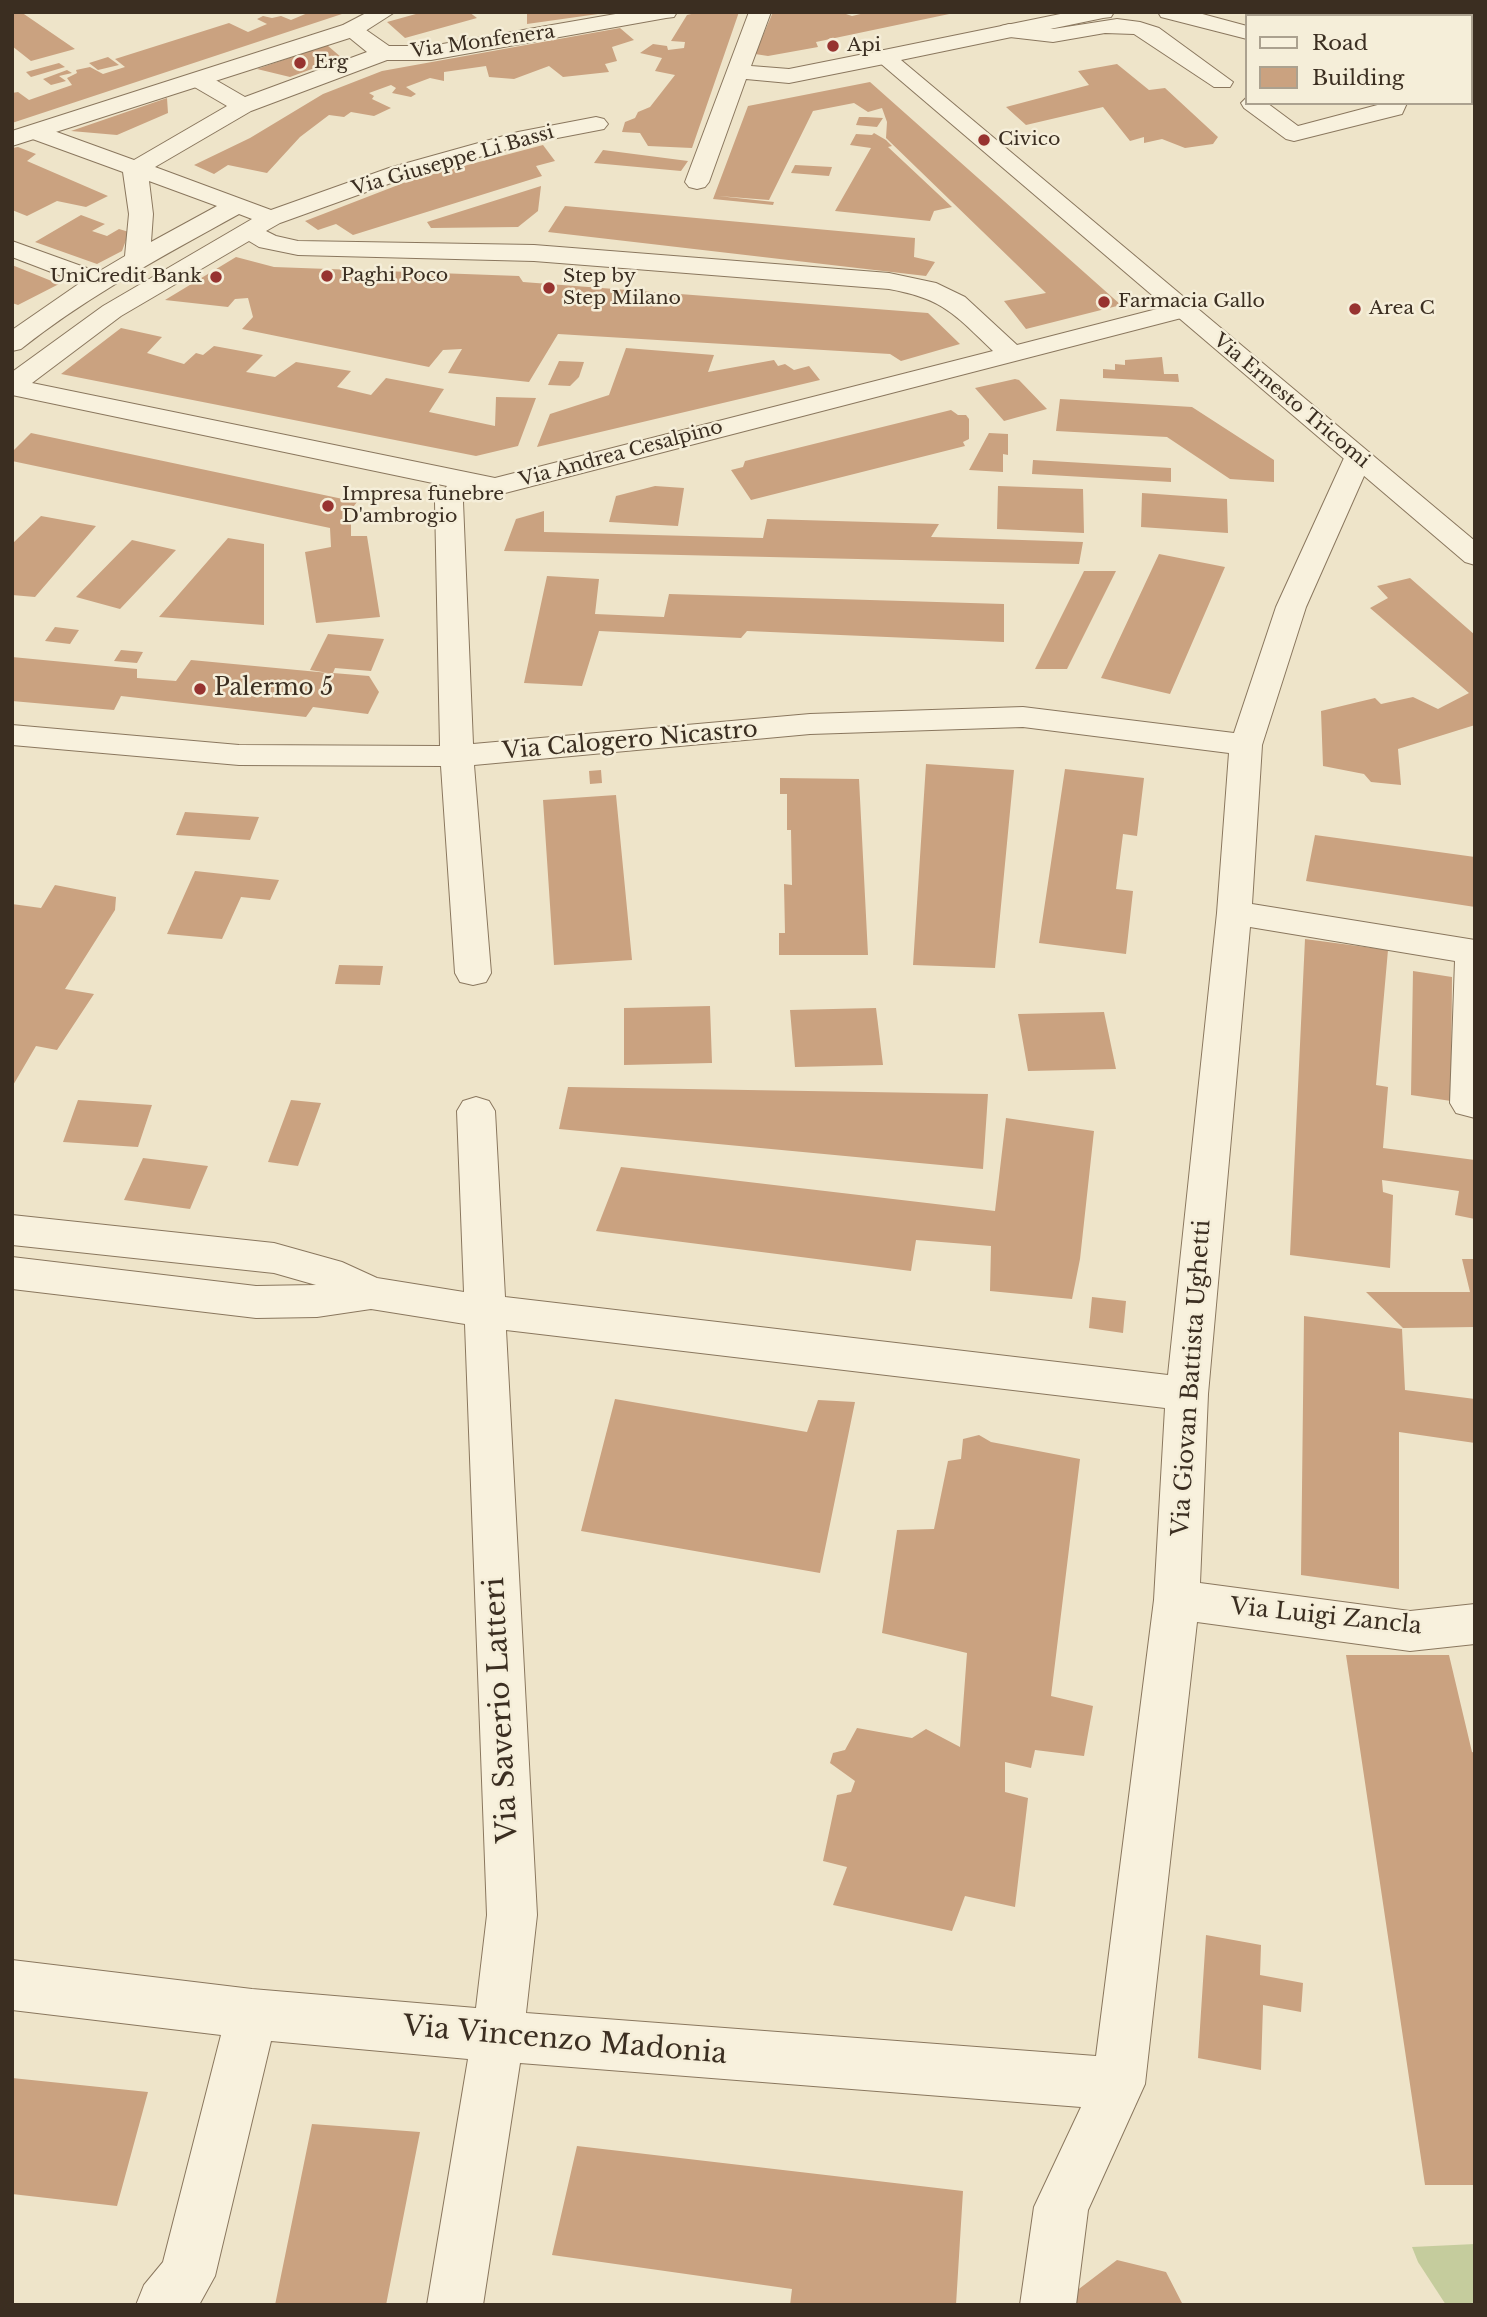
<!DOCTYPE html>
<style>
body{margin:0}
#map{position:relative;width:1487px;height:2317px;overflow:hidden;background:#eee4c9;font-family:"Libre Baskerville",serif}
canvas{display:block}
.frame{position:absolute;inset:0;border:14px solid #3b2e21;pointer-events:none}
.legend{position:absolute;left:1245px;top:14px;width:228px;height:91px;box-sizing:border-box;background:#f5eed9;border:2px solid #aba18f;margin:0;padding:9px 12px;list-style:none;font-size:21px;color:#3b2e21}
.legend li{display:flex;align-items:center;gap:14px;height:35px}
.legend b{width:35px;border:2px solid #aba18f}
</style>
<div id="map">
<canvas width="1487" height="2317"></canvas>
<div class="frame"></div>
<ul class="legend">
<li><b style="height:9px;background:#f8f1dd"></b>Road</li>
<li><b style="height:19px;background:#caa280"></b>Building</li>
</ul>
</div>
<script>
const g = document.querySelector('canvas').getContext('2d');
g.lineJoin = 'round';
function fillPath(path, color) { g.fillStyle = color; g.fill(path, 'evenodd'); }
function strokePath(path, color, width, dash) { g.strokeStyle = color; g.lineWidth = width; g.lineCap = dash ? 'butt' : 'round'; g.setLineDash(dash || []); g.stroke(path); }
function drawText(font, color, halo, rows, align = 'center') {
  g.font = font + ' "Libre Baskerville",serif'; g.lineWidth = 5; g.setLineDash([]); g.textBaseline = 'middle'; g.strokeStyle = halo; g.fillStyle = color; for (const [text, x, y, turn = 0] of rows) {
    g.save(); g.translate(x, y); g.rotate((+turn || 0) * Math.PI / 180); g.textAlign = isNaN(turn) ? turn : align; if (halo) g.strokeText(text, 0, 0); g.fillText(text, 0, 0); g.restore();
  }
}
fillPath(new Path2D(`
 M1475 2244V2305H1446L1418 2262 1412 2247Z`), '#c5cc9d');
fillPath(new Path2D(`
 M12 12H21L75 49 31 61 12 46Z
 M310 12 345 13 12 123V93L18 92 29 100 72 85 67 78 77 73 76 70 90 67 103 74 125 67 115 59 229 23 248 32 267 24 257 19 263 16 272 18 281 16 291 20Z
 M423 12H469L477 18 405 38 387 22Z
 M527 12H598V14L527 24Z
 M700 12H739L692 148 648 146 640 133 622 132 625 122 635 118 638 112 650 107 675 75 655 71 662 58 640 53 653 44 667 46 668 50 684 48 685 42 671 41 687 15Z
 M773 12H840L852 16 869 12 954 13 816 42 818 47 768 56 755 54Z
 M620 28 634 40 612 47 617 61 605 64 609 72 563 77 549 66 514 79 489 77 486 66 444 72V81L430 78 406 87 416 94 411 97 392 93 396 88 391 85 369 93 374 96 372 99 391 108 374 116 351 112 344 117 329 115 300 137 267 173 228 165 214 174 194 165 250 138 323 94 382 71Z
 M327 45 342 58 290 77 257 69Z
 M108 57 119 65 98 70 89 63Z
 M59 63 65 67 31 77 26 72Z
 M1117 64 1149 90 1165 88 1218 137 1213 144 1185 148 1162 139 1144 143V137L1130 141 1103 107 1026 125 1006 107 1089 85 1078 71Z
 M67 70 72 73 59 76 66 81 51 85 43 79Z
 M870 82 1121 305 1026 329 1004 301 1046 293 886 138 887 122 882 108 868 112 854 103 813 111 769 200 718 196 774 202 773 205 713 199 748 106Z
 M167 98 168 113 117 135 71 131Z
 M859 117H866L883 118 877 127 856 125Z
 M874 133 886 140 892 146 888 147 952 207 934 211 930 221 835 211 871 148 850 145 856 134 872 135Z
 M543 145 555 161 536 166 542 176 353 235 336 224 318 230 305 221 411 180Z
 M18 147 36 154 27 161 108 196 86 207 57 201 27 216 12 210V148Z
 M603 150 688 161 681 171 594 163Z
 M795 165 832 167 829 176 791 173Z
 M541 186 538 211 518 227 431 228 427 222Z
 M565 206 915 238 914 257 935 262 926 276 548 232Z
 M81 215 105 224 92 231 107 236 119 229 129 232 122 251 97 264 35 242Z
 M236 257 274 267 519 276 523 282 928 313 960 344 901 361 890 354 558 334 529 382 448 373 462 349 443 350 429 367 242 329 253 317 248 298 235 299 228 307 165 300Z
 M12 265 59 284 18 305 12 303Z
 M121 328 162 337 147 353 184 364 196 353 203 355 214 346 263 355 246 372 275 377 296 362 351 371 337 387 371 395 386 378 444 389 429 412 495 426 496 397 536 398 518 446 476 456 61 374Z
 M626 348 714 355 708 372 774 360 778 366 785 364 794 370 809 366 820 380 537 447 550 414 609 395Z
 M1162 357 1164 374H1178L1179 382 1103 378V369L1115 370V364L1125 365V360Z
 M559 361 584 362 579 377 570 386 548 385Z
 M1015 379 1019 380 1047 409 1004 421 975 388Z
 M1060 399 1192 407 1274 460V482L1230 479 1167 437 1056 431Z
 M951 410 958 415H966L969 419V439L963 442 965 446 751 500 731 470 743 467 745 461Z
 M31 433 357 502 347 515 351 521V536H367L380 617 316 623 305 552 331 547 330 528 12 461V452Z
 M989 433 1008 434V455L1003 454V472L969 470Z
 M1033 460 1171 468V482L1032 474Z
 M655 486 684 488 678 526 609 522 616 496Z
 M998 486 1083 489 1084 533 997 529Z
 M1142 493 1227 499 1228 533 1141 527Z
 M544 511V532L763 538 767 519 939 524 931 537 1083 542 1079 564 504 551 516 519Z
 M41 516 96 526 35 597 12 595V544Z
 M228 538 264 544V625L159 617Z
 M132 540 176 550 120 609 76 597Z
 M1159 554 1225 567 1170 694 1101 678Z
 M1084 571H1116L1067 669H1035Z
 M547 576 599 579 595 614 664 617 669 594 1004 604V642L747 631 741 638 599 631 582 686 524 683Z
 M1410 578 1475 635V725L1398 749 1401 785 1371 782 1364 774 1323 766 1321 711 1375 698 1381 704 1413 697 1438 709 1469 693 1370 608 1388 598 1377 586Z
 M55 627 79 630 70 644 45 641Z
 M328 634 384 639 371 671 335 668 333 673 369 676 379 692 368 714 313 707 306 717 121 696 114 710 12 701V657L137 669V678L176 681 191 660 329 673 310 670Z
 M121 650 143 652 137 663 114 661Z
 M926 764 1014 770 995 968 913 965Z
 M1065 769 1144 778 1137 836 1123 834 1116 889 1133 891 1126 954 1039 943Z
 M601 770 602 783 590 784 589 771Z
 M780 778 859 779 868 955H779V933H785L784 884 792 885 791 830H787V794H780Z
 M616 795 632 960 554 965 543 800Z
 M185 812 259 817 250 840 176 835Z
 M1315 835 1475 857V907L1306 881Z
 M195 871 279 880 270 900 241 897 222 939 167 934Z
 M55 885 116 897 115 910 65 989 94 994 57 1050 36 1046 12 1087V904L41 908Z
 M1305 939 1388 950 1376 1085 1388 1087 1383 1148 1475 1160V1219L1455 1215 1459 1191 1382 1180 1383 1192 1393 1195 1390 1268 1290 1255Z
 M339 965 383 966 380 985 335 984Z
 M1413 971 1452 977 1451 1101 1411 1095Z
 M710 1006 712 1063 624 1065V1008Z
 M876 1008 883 1065 795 1067 790 1010Z
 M1104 1012 1116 1069 1028 1071 1018 1014Z
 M568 1087 988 1094 983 1169 559 1129Z
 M78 1100 152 1105 138 1147 63 1142Z
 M291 1100 321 1103 298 1166 268 1162Z
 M1006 1118 1094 1131 1080 1259 1072 1299 990 1291 991 1246 916 1240 911 1271 596 1231 621 1167 995 1211Z
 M143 1158 208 1166 190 1209 124 1200Z
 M1462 1259H1475V1327L1403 1328 1366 1292H1470Z
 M1092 1297 1126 1301 1123 1333 1089 1328Z
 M1304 1316 1402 1329 1405 1390 1475 1399V1443L1399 1432V1589L1301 1575Z
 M615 1399 807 1432 818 1400 855 1402 820 1573 581 1531Z
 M979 1435 991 1442 1080 1459 1051 1696 1093 1706 1084 1756 1035 1750 1031 1768 1005 1762V1792L1028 1798 1015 1907 965 1896 952 1931 833 1905 847 1867 823 1861 837 1795 851 1792 855 1781 830 1763 833 1753 845 1750 857 1728 912 1738 926 1729 960 1747 967 1653 882 1633 897 1530 934 1529 948 1461 961 1459 963 1439Z
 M1346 1655H1449L1472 1752 1475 1753V2185H1425Z
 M1206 1935 1261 1945 1260 1975 1303 1983 1301 2012 1263 2005 1261 2070 1198 2058Z
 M12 2078 148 2092 117 2206 12 2194Z
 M312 2124 420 2132 386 2305H275Z
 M577 2146 963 2191 956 2305H790L792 2289 552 2255Z
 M1117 2260 1166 2272 1183 2305H1071L1067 2298Z`), '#caa280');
const minor = new Path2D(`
 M627 12H677L674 17 666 18 431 60H387L251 111 155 167 271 210 389 168 518 132 596 117 604 119 608 124 604 129 521 145 405 178 280 223 266 231 276 236 298 241 534 245 889 273 936 283 965 297 1017 345 1184 302 1193 305 1197 310 1193 315 505 493 495 496 472 491 463 502 473 744 810 714 1023 707 1234 733 1276 607 1344 458 1348 452 1358 450 1368 452 1372 458 1306 607 1262 745 1252 904 1475 940V1118L1456 1113 1450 1103 1455 961 1250 927 1208 1394 1200 1583 1410 1611 1475 1604V1644L1410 1651 1197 1622 1145 2084 1088 2210 1076 2305H1020L1034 2207 1081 2107 520 2063 483 2305H427L468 2059 271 2041 215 2276 199 2305H136L144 2285 163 2262 221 2035 12 2010V1960L252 1989 476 2008 487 1915 465 1324 371 1309 317 1317 256 1318 12 1289V1257L256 1286 316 1285 274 1273 12 1245V1215L274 1243 342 1262 377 1278 464 1292 457 1111 463 1101 476 1097 489 1101 495 1111 505 1297 1168 1375 1217 913 1229 753 1023 727 810 734 474 765 491 973 486 982 473 985 460 982 455 973 441 766 239 765 12 745V725L239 745 440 746 435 502 447 486 12 395V372L103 306 252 219 239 214C163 256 89 295 21 349L12 351V330L80 283 12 257V241L98 272 125 256 129 214 123 172 27 137 23 132 27 127H43L134 160 227 106 191 85 188 80 191 75H207L245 97 367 52 340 30 343 25H359L389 46H431ZM149 181 217 206 151 242 153 214ZM249 241 259 247 298 255 534 261 889 289C944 299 954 314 993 351L495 478 32 383 121 316ZM506 1330 1165 1408 1154 1600 1096 2056 526 2013 537 1915Z
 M749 12H771L751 66 789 69 884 50 892 52 895 57 892 62 884 64 789 83 746 79 709 182 705 187 697 189 689 187 685 182Z
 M1158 12H1195L1247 26V39L1161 17Z
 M1117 19 1140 22 1159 28 1233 82 1230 87H1214L1134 34 1105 33 1053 42 1001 36 998 31 1001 26 1009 24 1053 29Z
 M1247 97V103H1267L1298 126 1385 103H1407L1402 114 1294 141 1286 139 1244 108 1241 103Z`);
const tertiary = new Path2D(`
 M368 12H395L359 35 12 146V131L343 25Z
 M1070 12H1114L1111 17 1103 18 901 60 1475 541V565L1465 562 873 57 876 52 884 50Z`);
strokePath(minor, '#8a775e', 2);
strokePath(tertiary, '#8a775e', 2);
fillPath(minor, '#f8f1dd');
fillPath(tertiary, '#f8f1dd');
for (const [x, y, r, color] of [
 [833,46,7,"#973330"],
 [300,63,7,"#973330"],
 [984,140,7,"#973330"],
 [327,276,7,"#973330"],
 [216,277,7,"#973330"],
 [549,288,7,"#973330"],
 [1104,302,7,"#973330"],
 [1355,309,7,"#973330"],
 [328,506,7,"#973330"],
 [200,689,7,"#973330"]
]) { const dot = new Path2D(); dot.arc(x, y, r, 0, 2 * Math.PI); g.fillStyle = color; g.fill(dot); strokePath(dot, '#f5eed9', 2.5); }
drawText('19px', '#3b2e21', '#f5eed9', [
 ["Via Monfenera",483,42,-8],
 ["Via Giuseppe Li Bassi",453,161,-16],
 ["Via Ernesto Tricomi",1291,401,40],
 ["Via Andrea Cesalpino",621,454,-15]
]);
drawText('19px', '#3b2e21', '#f5eed9', [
 ["Api",847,46],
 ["Erg",314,63],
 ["Civico",998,140],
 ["Paghi Poco",341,276],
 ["UniCredit Bank",202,277,"right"],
 ["Step by",563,277],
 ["Step Milano",563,299],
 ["Farmacia Gallo",1118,302],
 ["Area C",1369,309],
 ["Impresa funebre",342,495],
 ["D'ambrogio",342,517]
], 'left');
drawText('23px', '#3b2e21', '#f5eed9', [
 ["Palermo 5",214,689]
], 'left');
drawText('23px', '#3b2e21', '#f5eed9', [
 ["Via Calogero Nicastro",630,741,-5],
 ["Via Giovan Battista Ughetti",1192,1378,-86],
 ["Via Luigi Zancla",1326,1617,6]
]);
drawText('28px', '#3b2e21', '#f5eed9', [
 ["Via Saverio Latteri",502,1710,-93],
 ["Via Vincenzo Madonia",565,2041,5]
]);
</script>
